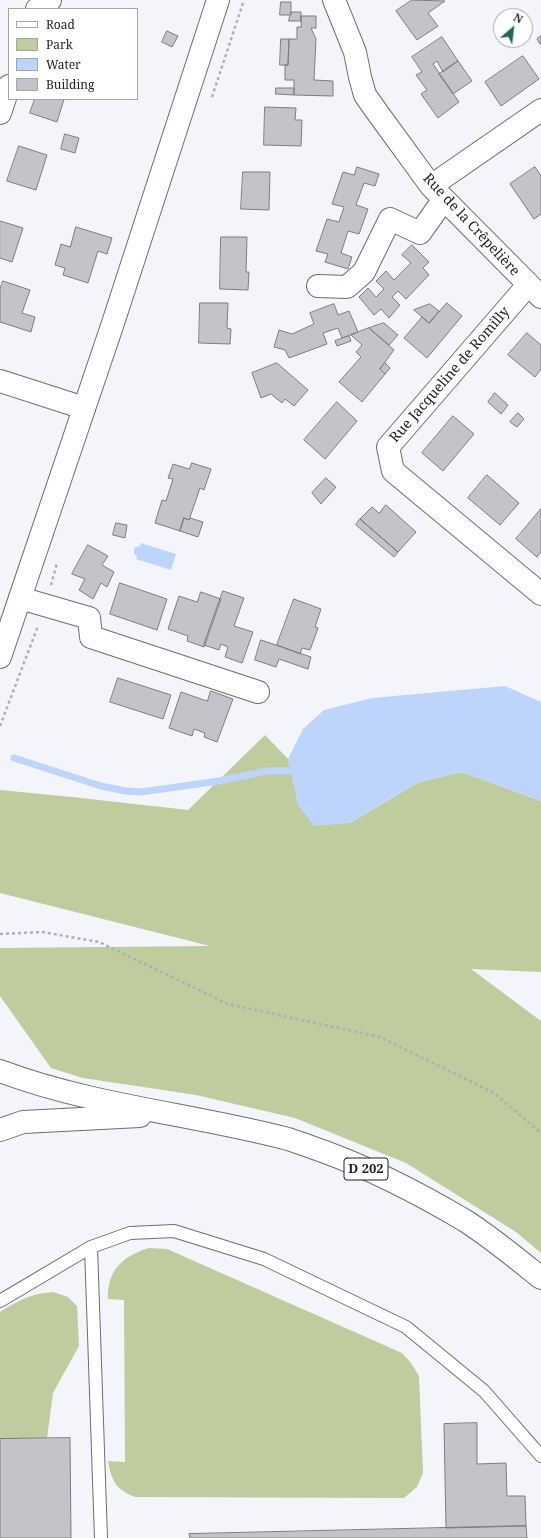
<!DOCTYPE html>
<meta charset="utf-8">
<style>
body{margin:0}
#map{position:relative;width:541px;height:1538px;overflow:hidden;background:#f4f4fb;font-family:"Noto Serif",serif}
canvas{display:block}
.legend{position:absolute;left:8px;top:8px;width:130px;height:92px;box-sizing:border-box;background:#fff;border:1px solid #a5a6a7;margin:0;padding:5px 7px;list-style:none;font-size:12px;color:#1f2022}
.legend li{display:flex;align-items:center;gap:8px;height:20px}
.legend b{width:20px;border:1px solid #a5a6a7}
.north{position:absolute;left:493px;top:8px;width:40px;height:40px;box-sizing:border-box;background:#fff;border:1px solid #a5a6a7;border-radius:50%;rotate:28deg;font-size:11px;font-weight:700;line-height:16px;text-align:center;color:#1f2022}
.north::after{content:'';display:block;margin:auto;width:14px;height:18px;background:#226658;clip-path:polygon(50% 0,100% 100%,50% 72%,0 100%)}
</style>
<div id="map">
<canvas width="541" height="1538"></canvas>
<ul class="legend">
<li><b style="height:5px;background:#fff"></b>Road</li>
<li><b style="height:11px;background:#becc9e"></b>Park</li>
<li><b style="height:11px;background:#bdd5fd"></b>Water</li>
<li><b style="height:11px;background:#c3c3ca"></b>Building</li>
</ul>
<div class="north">N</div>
</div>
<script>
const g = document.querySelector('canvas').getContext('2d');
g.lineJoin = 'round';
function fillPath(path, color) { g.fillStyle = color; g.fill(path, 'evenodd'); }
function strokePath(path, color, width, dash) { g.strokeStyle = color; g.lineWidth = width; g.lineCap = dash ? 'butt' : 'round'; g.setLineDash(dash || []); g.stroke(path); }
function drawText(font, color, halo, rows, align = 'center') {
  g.font = font + ' "Noto Serif",serif'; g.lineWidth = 4; g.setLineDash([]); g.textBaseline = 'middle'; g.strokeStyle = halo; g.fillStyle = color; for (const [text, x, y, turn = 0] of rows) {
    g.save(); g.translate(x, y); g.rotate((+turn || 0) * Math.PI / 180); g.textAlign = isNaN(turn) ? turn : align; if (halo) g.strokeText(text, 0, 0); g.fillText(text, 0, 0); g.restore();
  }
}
fillPath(new Path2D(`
 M265 735 288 759 291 771 350 823 419 782 462 772 541 801V972L471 969 541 1021V1253L516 1232 406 1163 295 1118 196 1095 83 1078 51 1068 0 996V948L210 946 0 893V790L72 797 188 810Z
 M149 1248 167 1249 402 1353 411 1363 419 1376 423 1473 417 1487 404 1498 135 1497C115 1489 112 1481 108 1461L125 1462 124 1300 108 1299C107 1270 123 1256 149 1248Z
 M53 1292 68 1297 77 1306 79 1346 53 1393 47 1438 0 1439V1312C20 1300 30 1294 53 1292Z`), '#becc9e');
fillPath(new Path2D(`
 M141 543 176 554 171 570 136 559 137 556 134 554V549L135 547 140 546Z
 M505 686 541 702V801L462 772 419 782 350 823 314 826 298 805 288 759 303 729 324 710 372 698Z`), '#bdd5fd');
strokePath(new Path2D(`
 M14 758 101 786 125 791 141 792 219 781 267 771H300`), '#bdd5fd', 7);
const building = new Path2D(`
 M412 0 445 1 428 13 438 26 417 40 396 11Z
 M281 2H291V15H280Z
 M291 12H301V21H289Z
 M301 16H316V28H311L316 39 314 80 333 81V96L294 95V80H285V65H288L289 39H297V27H301Z
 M167 31 178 36 172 47 162 42Z
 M541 36V44H540L537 39Z
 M442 37 458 61 443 72 437 61 433 64 459 102 438 118 421 94 427 90 416 75 422 72 412 57Z
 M281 39H289L288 65H280Z
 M523 56 539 79 501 106 485 82Z
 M458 61 472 81 453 94 439 74Z
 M276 88H294V95L276 94Z
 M35 99H64L57 122 30 113Z
 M265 107 296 108 295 120H302L301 146 264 145Z
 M65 134 79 138 75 153 61 149Z
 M19 146 47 155 36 190 7 181Z
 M357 167 379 174 375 186 364 183 356 205 368 209 359 234 348 231 341 253 352 257 348 269 325 262 328 254 316 251 327 219 339 222 344 207 332 204 343 172 354 175Z
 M535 167 541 176V214L534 219 510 184Z
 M243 172H270L269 210 241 209Z
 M0 221 23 228 12 262 0 258Z
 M76 227 112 238 107 254 98 251 88 283 63 275 65 268 55 265 61 244 70 247Z
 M221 237H247L246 272H249L248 290 220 289Z
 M412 245 429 262 423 268 429 275 406 299 398 291 392 297 400 305 389 318 381 309 374 315 359 297 368 288 376 297 384 289 376 281 386 271 394 280 411 263 402 255Z
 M3 281 30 290 22 313 35 317 31 332 0 322V289Z
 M200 303H228L227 328 231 329 230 344 199 343Z
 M447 303 462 316 427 358 404 338 422 317 429 323Z
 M334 304 338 315 349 311 358 332 342 338 338 328 323 333 327 344 289 358 285 350 274 347 279 330 292 334 314 324 310 313Z
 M430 304 439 311 429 323 414 310Z
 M384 323 398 335 389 345 369 328Z
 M369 328 394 350 380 369 385 374 362 402 339 382 361 357 356 352 362 345 351 335Z
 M527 333 541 345V369L535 377 508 355Z
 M349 336 351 341 337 346 335 341Z
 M277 363 308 390 294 406 285 399 282 403 271 394 261 398 252 373Z
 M385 363 390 368 385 374 380 369Z
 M495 393 508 405 501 414 488 402Z
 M337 402 357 421 325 459 304 440Z
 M518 413 524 419 517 427 510 422Z
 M453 416 474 434 443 471 422 453Z
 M192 463 211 469 204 490 200 488 189 520 184 518 180 531 155 523 162 500 166 501 173 479 168 478 173 464 189 469Z
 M487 475 519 503 500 525 468 498Z
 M326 478 336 487 321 504 312 493Z
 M386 505 416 532 398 552 360 519 372 507 379 513Z
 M541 509V552L537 557 516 539Z
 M184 518 189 520 190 518 203 522 198 537 180 531Z
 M360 519 398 552 394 557 356 525Z
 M116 523 127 525 125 538 113 535Z
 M88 545 108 556 102 565 114 572 107 587 101 583 93 599 79 590 85 579 72 574Z
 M120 583 167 599 157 630 110 614Z
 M223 591 244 598 234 626 253 632 242 663 225 657 228 647 221 644 219 650 204 645Z
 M201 592 221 599 204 647 187 641 188 636 168 629 179 596 197 602Z
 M294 599 321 609 315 627 318 628 310 650 302 648 300 654 277 645Z
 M261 640 311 657 308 669 279 659 276 667 255 660Z
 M118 678 171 695 163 719 110 702Z
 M211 691 233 699 217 742 204 737 205 733 194 729 192 736 169 728 181 692 207 701Z
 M477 1423V1464L506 1463 507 1496H525L526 1526 446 1528 444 1424Z
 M70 1438 71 1538H0V1439Z
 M526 1526 527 1538H190L189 1534Z`);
fillPath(building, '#c3c3ca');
strokePath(building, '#7c7d82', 1);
const service = new Path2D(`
 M91 1247 101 1538
 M0 1301 91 1247 130 1233 174 1231 264 1259 406 1327 484 1391 541 1456`);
const minor = new Path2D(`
 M334 0 355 52 360 77 365 95 377 112 431 186 541 297
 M37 9 50 0
 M0 113 9 86
 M431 186 541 110
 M528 285 388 447 393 471 541 594
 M318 286 347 287 364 272 390 219 420 233 444 199
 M0 381 84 408
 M20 598 89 618 91 637 258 692`);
const secondary = new Path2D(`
 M0 657 113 323 218 0`);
const primary = new Path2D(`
 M0 1071C93 1106 193 1114 288 1139 301 1143 313 1148 325 1152 374 1170 420 1194 464 1220 491 1237 516 1258 541 1278
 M0 1130 23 1122 140 1116`);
strokePath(service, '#6d6d73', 14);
strokePath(minor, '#6d6d73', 24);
strokePath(secondary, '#6d6d73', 24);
strokePath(primary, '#6d6d73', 24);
strokePath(new Path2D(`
 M212 97 244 0
 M51 585 57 563
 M0 726 38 626
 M0 934 42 932 99 942 228 1004 380 1037 494 1093 541 1133`), '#afafb4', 2.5, [3, 3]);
strokePath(service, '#fff', 12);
strokePath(minor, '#fff', 22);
strokePath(secondary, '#fff', 22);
strokePath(primary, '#fff', 22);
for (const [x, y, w] of [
 [366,1169,44]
]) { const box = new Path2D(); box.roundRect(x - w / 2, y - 11, w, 22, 3); g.fillStyle = '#fff'; g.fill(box); strokePath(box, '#1f2022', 1); }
drawText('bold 13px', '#1f2022', null, [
 ["D 202",366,1169]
]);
drawText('14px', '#1f2022', '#fff', [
 ["Rue de la Crêpelière",471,225,47],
 ["Rue Jacqueline de Romilly",450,375,-49]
]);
</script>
